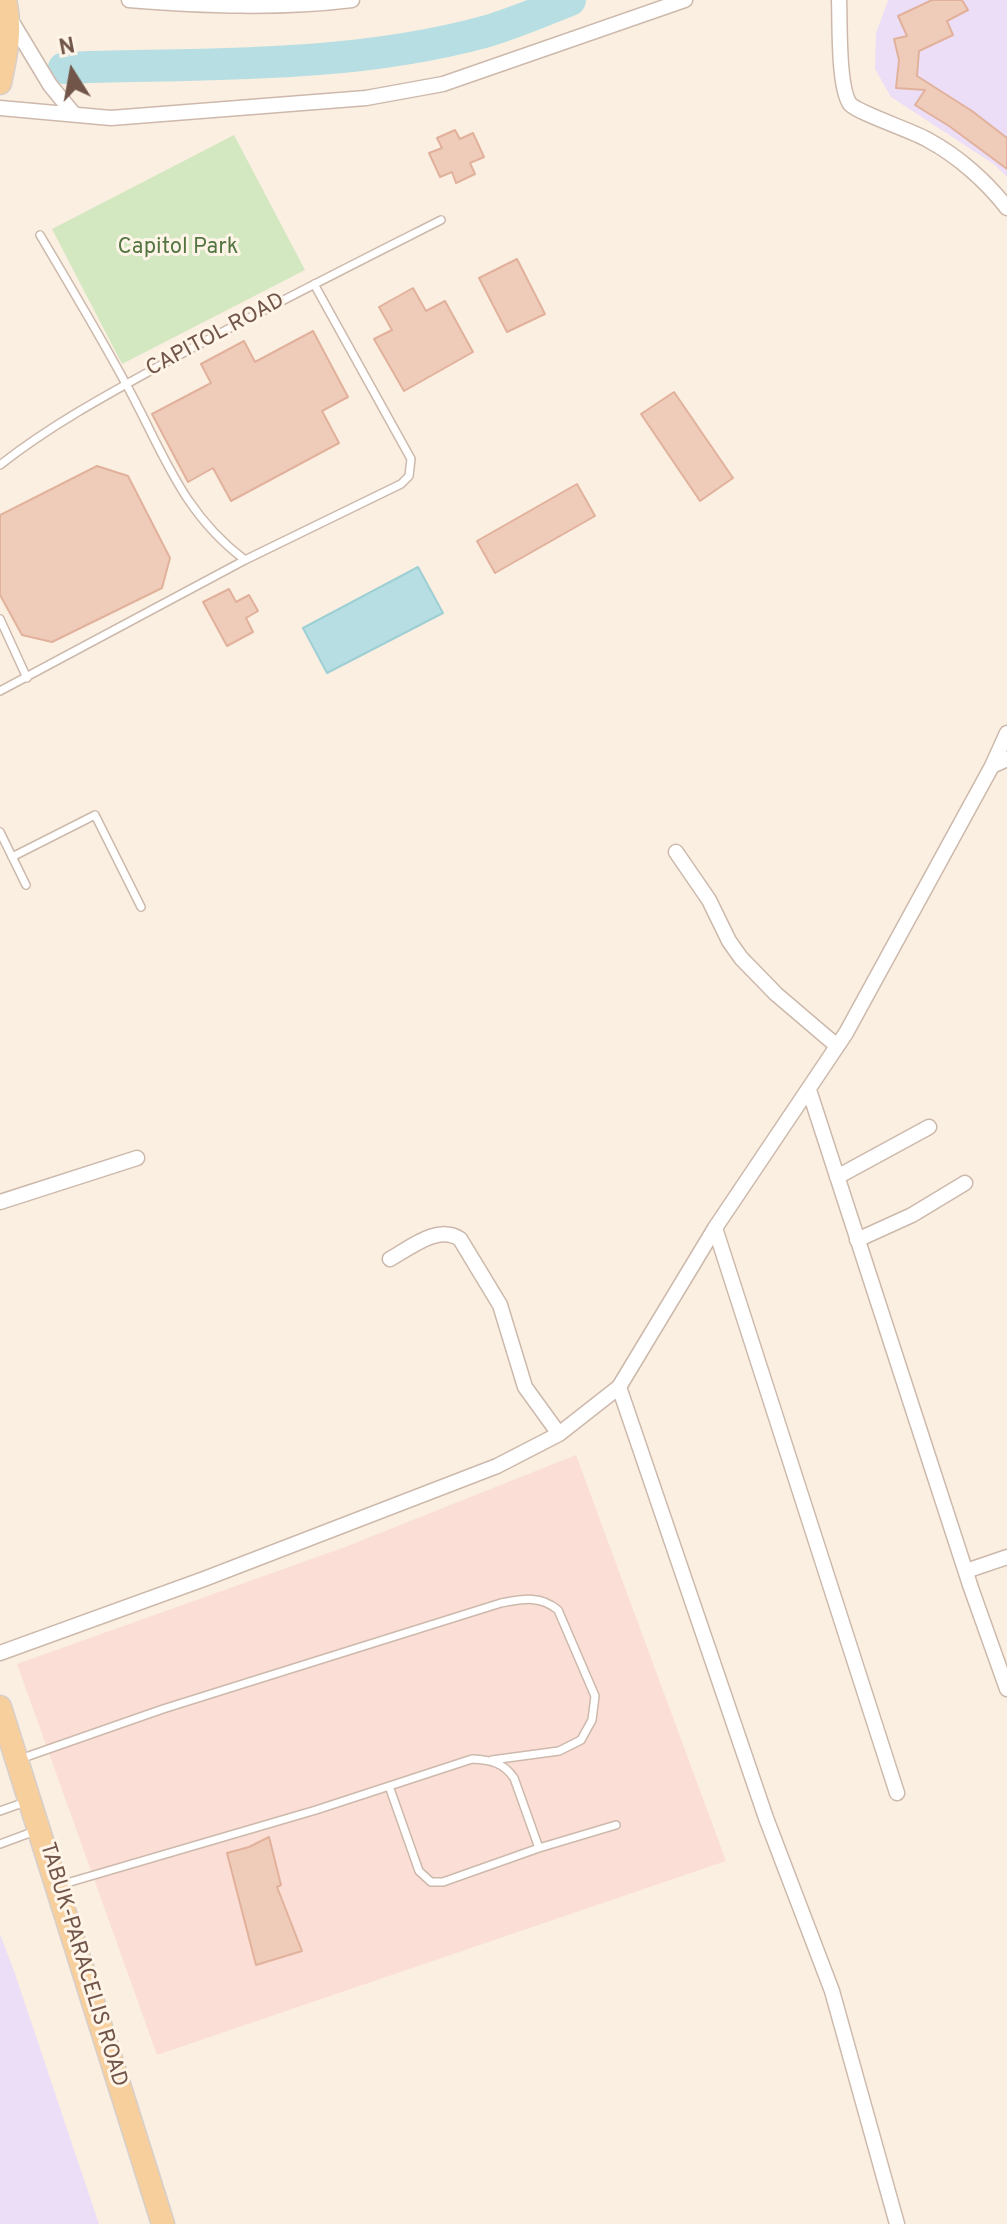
<!DOCTYPE html>
<style>
body{margin:0}
#map{position:relative;width:1007px;height:2224px;overflow:hidden;background:#fbefe1;font-family:Overpass,sans-serif}
canvas{display:block}
.north{position:absolute;left:32px;top:32px;width:80px;height:80px;-webkit-text-stroke:6px #fef4e7;paint-order:stroke;rotate:349deg;font-size:22px;font-weight:700;line-height:32px;text-align:center;color:#715549}
.north::after{content:'';display:block;margin:auto;width:28px;height:36px;background:#715549;clip-path:polygon(50% 0,100% 100%,50% 72%,0 100%)}
</style>
<div id="map">
<canvas width="1007" height="2224"></canvas>
<div class="north">N</div>
</div>
<script>
const g = document.querySelector('canvas').getContext('2d');
g.lineJoin = 'round';
function fillPath(path, color) { g.fillStyle = color; g.fill(path, 'evenodd'); }
function strokePath(path, color, width, dash) { g.strokeStyle = color; g.lineWidth = width; g.lineCap = dash ? 'butt' : 'round'; g.setLineDash(dash || []); g.stroke(path); }
function drawText(font, color, halo, rows, align = 'center') {
  g.font = font + ' Overpass,sans-serif'; g.lineWidth = 6; g.setLineDash([]); g.textBaseline = 'middle'; g.strokeStyle = halo; g.fillStyle = color; for (const [text, x, y, turn = 0] of rows) {
    g.save(); g.translate(x, y); g.rotate((+turn || 0) * Math.PI / 180); g.textAlign = isNaN(turn) ? turn : align; if (halo) g.strokeText(text, 0, 0); g.fillText(text, 0, 0); g.restore();
  }
}
fillPath(new Path2D(`
 M576 1455 726 1861 157 2055 17 1664 345 1547Z`), '#fbded5');
fillPath(new Path2D(`
 M888 0H1007V177L995 165 891 97 875 69 876 33Z
 M0 1934 14 1971 99 2224H0Z`), '#ecdef7');
fillPath(new Path2D(`
 M234 135 305 270 122 364 52 229Z`), '#d3e7c1');
const water = new Path2D(`
 M418 567 443 613 327 673 303 628Z`);
fillPath(water, '#b7dfe3');
strokePath(water, '#9ecfd4', 2);
strokePath(new Path2D(`
 M64 68C203 63 348 69 484 32 513 24 542 11 570 0`), '#b7dfe3', 32);
const building = new Path2D(`
 M932 0H962L968 10 947 21 953 35 919 51 917 76 972 111 1007 138V169L949 126 915 105 925 90 896 88 899 60 894 39 907 36 898 16Z
 M455 130 460 139 473 133 484 157 470 163 475 174 456 183 452 172 440 177 429 153 442 148 437 138Z
 M517 259 545 314 507 332 479 278Z
 M413 288 426 311 445 301 473 352 404 391 374 339 392 330 379 307Z
 M313 331 348 397 322 411 339 443 231 501 213 468 188 482 152 414 211 383 201 364 244 341 255 362Z
 M674 392 733 478 700 501 641 414Z
 M97 466 128 476 170 558 162 588 52 642 22 635 0 595V515Z
 M577 484 595 516 495 573 477 541Z
 M229 589 236 602 249 595 258 611 246 618 253 632 227 646 203 602Z
 M269 1837 281 1885 277 1887 302 1951 256 1965 227 1853 249 1847Z`);
fillPath(building, '#efccba');
strokePath(building, '#e1b19b', 2);
const lane = new Path2D(`
 M40 235C69 284 99 334 126 384 163 451 181 512 245 560
 M0 465C52 424 112 392 170 360 260 311 350 266 441 220
 M0 619 27 678
 M0 691 245 560 401 484 409 476 411 459 314 284
 M0 832 26 885
 M12 857 95 815 141 907
 M20 1759 163 1709 501 1603C523 1599 540 1595 558 1610L595 1696 592 1720 581 1740 559 1751 492 1760
 M389 1786 419 1871 431 1882H443L539 1848
 M0 1811 28 1801
 M0 1844 35 1831
 M60 1885 316 1810 472 1759C490 1760 503 1762 514 1778L539 1848 616 1825`);
const street = new Path2D(`
 M129 0C203 6 279 9 352 0
 M839 0C840 23 838 87 850 104 858 113 913 131 928 140 958 156 987 182 1007 208
 M9 17 50 85 73 113
 M0 108 111 118 366 98 443 84 685 0
 M992 766 1007 733
 M676 852 709 900 729 941 741 958 776 994 837 1046
 M809 1090 971 1588 1007 1689
 M837 1177 929 1127
 M0 1202 137 1158
 M715 1228 897 1793
 M857 1240 912 1215 965 1183
 M390 1259C410 1248 438 1224 460 1239L500 1305 525 1387 559 1434
 M619 1387 766 1818 832 1991 897 2224
 M966 1571 1007 1557
 M0 1653 204 1579 497 1466 559 1434 619 1387 715 1228 846 1033 992 766 1007 759`);
const primary = new Path2D(`
 M0 83C6 55 12 28 5 0
 M0 1707 163 2224`);
strokePath(lane, '#cdb9ac', 10);
strokePath(street, '#cdb9ac', 17);
strokePath(primary, '#d7cfcc', 25);
strokePath(lane, '#fff', 7);
strokePath(street, '#fff', 14);
strokePath(primary, '#f7cf9c', 22);
drawText('22px', '#547642', '#fef4e7', [
 ["Capitol Park",178,249]
]);
drawText('22px', '#715549', '#fef4e7', [
 ["CAPITOL ROAD",216,336,-28],
 ["TABUK-PARACELIS ROAD",82,1965,73]
]);
</script>
